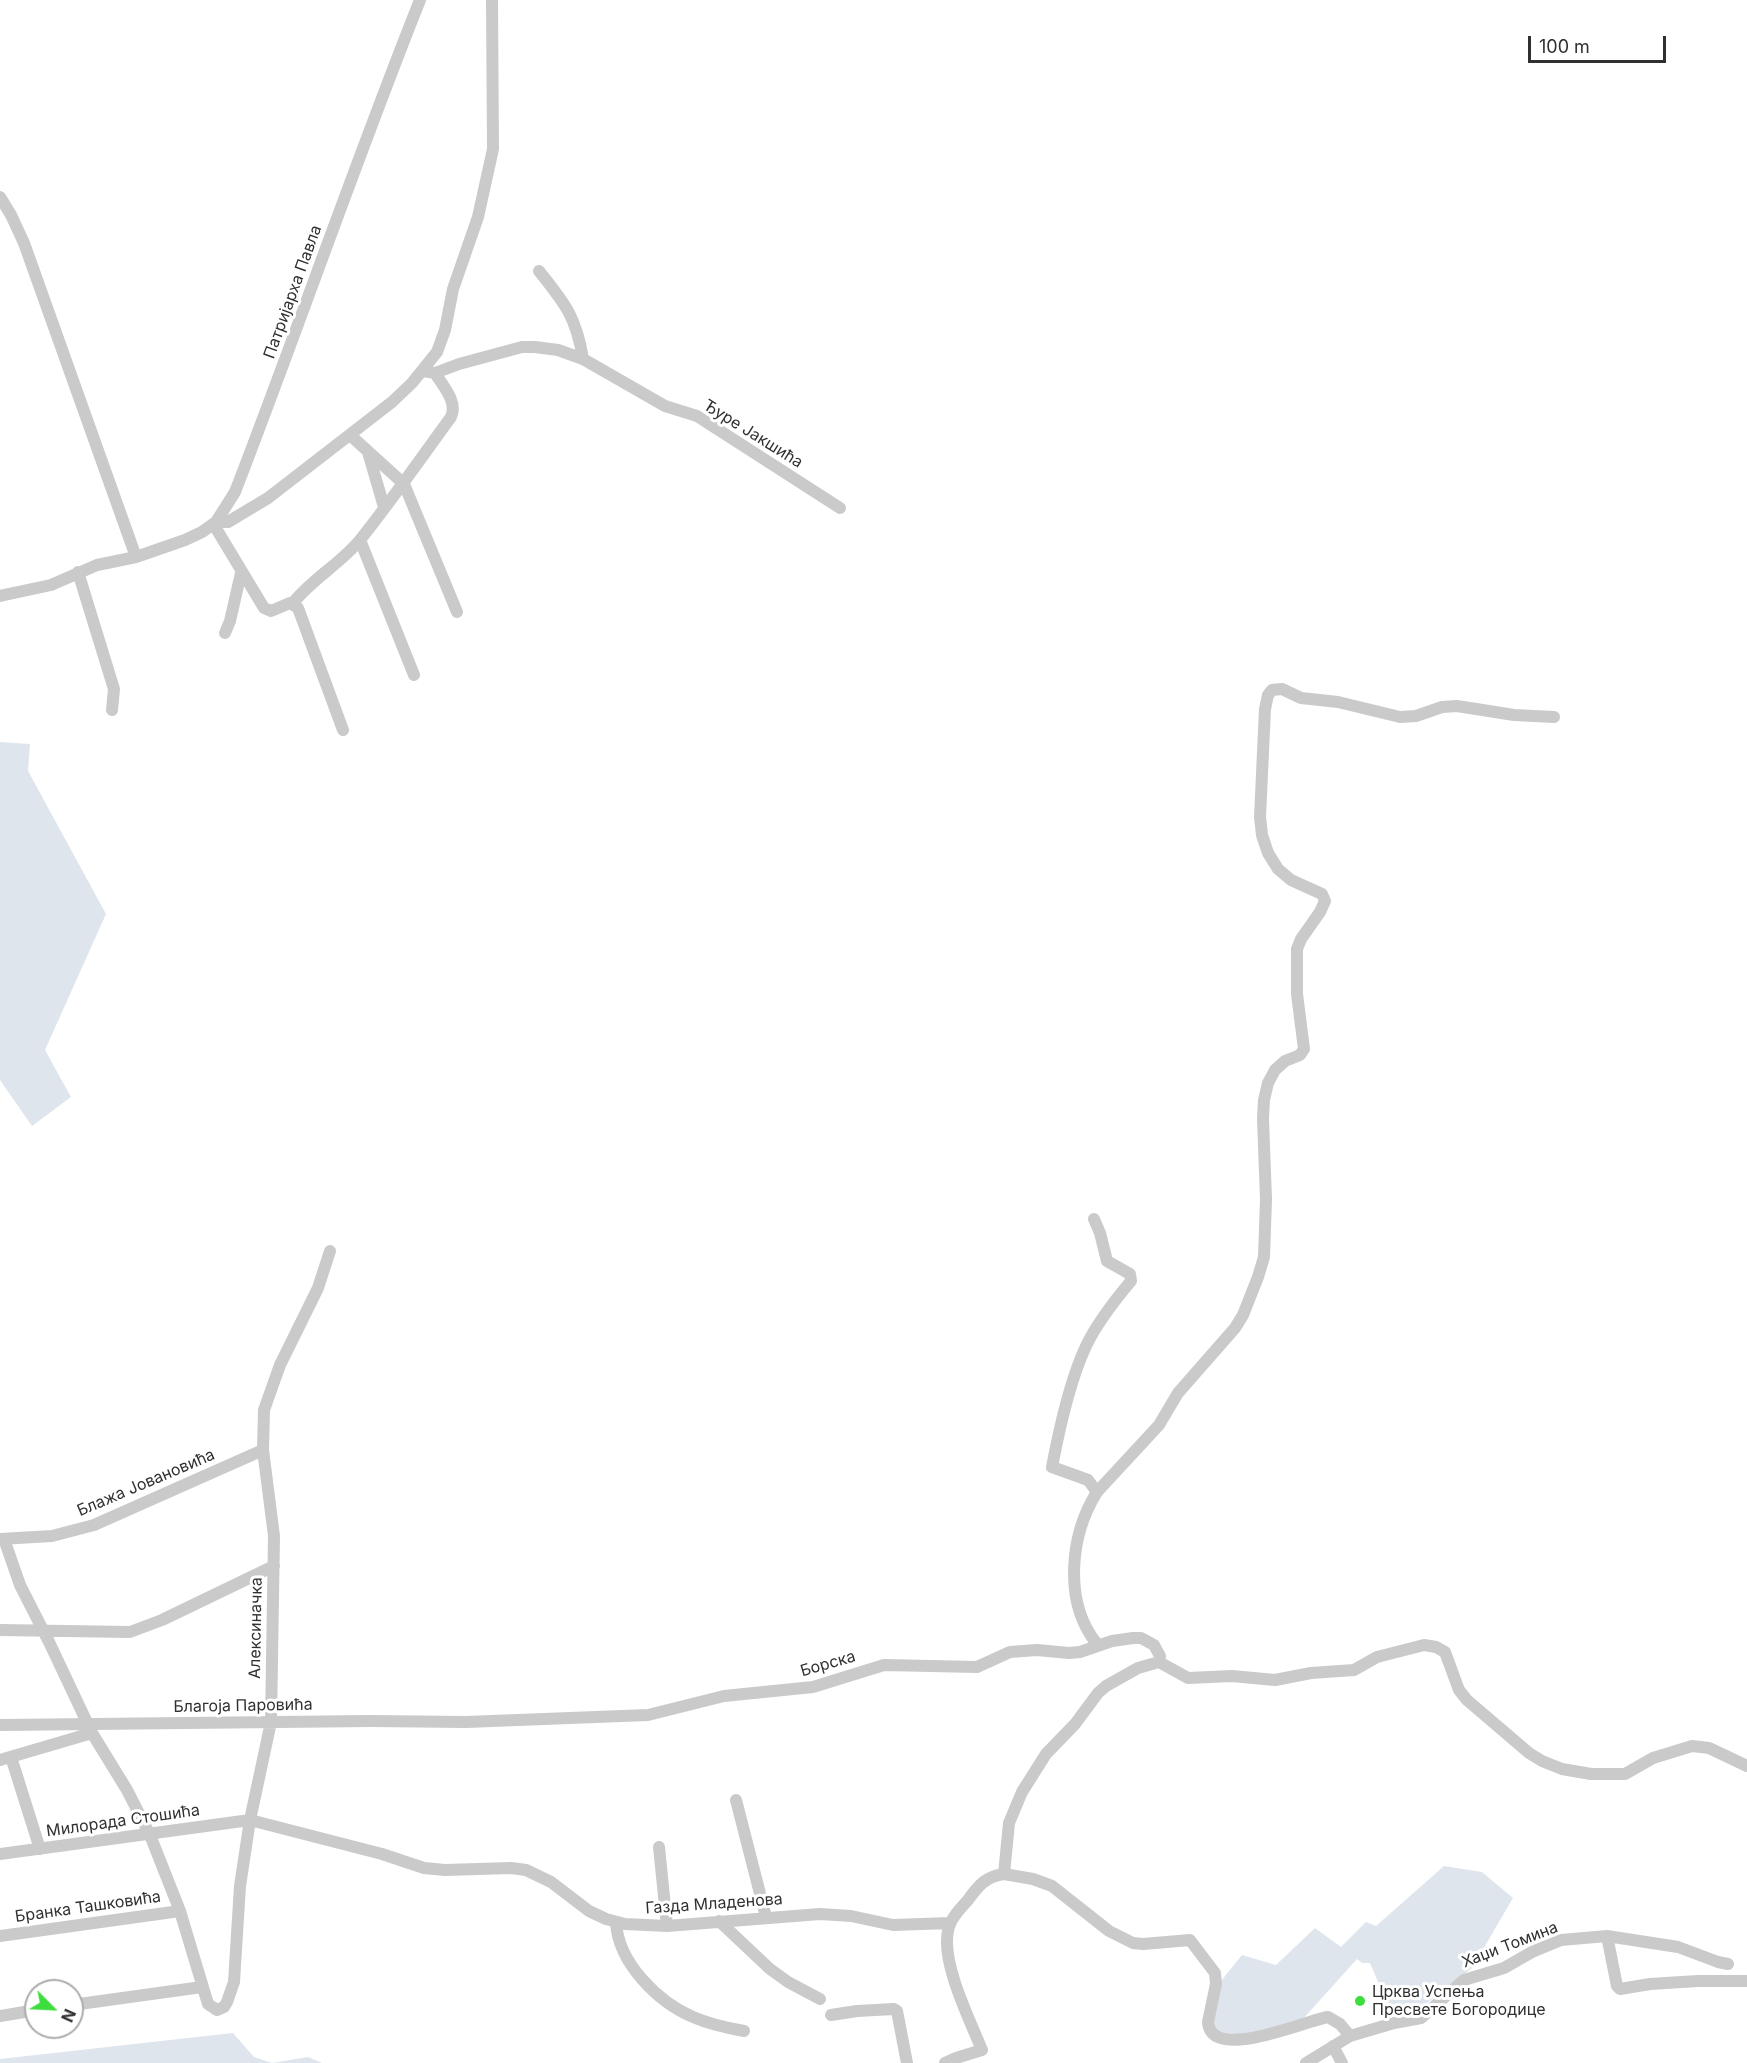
<!DOCTYPE html>
<meta charset="utf-8">
<style>
body{margin:0}
#map{position:relative;width:1747px;height:2063px;overflow:hidden;background:#fff;font-family:Inter,sans-serif}
canvas{display:block}
.north{position:absolute;left:24px;top:1979px;width:60px;height:60px;box-sizing:border-box;background:#fff;border:2px solid #acacac;border-radius:50%;rotate:114deg;font-size:16px;font-weight:700;line-height:24px;text-align:center;color:#303030}
.north::after{content:'';display:block;margin:auto;width:21px;height:27px;background:#3cdd3d;clip-path:polygon(50% 0,100% 100%,50% 72%,0 100%)}
.scale{position:absolute;left:1528px;top:36px;width:138px;height:27px;box-sizing:border-box;border:3px solid #303030;border-top:0;padding-left:8px;font-size:18px;line-height:21px;white-space:nowrap;color:#303030;-webkit-text-stroke:4px #fff;paint-order:stroke}
</style>
<div id="map">
<canvas width="1747" height="2063"></canvas>
<div class="north">N</div>
<div class="scale">100 m</div>
</div>
<script>
const g = document.querySelector('canvas').getContext('2d');
g.lineJoin = 'round';
function fillPath(path, color) { g.fillStyle = color; g.fill(path, 'evenodd'); }
function strokePath(path, color, width, dash) { g.strokeStyle = color; g.lineWidth = width; g.lineCap = dash ? 'butt' : 'round'; g.setLineDash(dash || []); g.stroke(path); }
function drawText(font, color, halo, rows, align = 'center') {
  g.font = font + ' Inter,sans-serif'; g.lineWidth = 6; g.setLineDash([]); g.textBaseline = 'middle'; g.strokeStyle = halo; g.fillStyle = color; for (const [text, x, y, turn = 0] of rows) {
    g.save(); g.translate(x, y); g.rotate((+turn || 0) * Math.PI / 180); g.textAlign = isNaN(turn) ? turn : align; if (halo) g.strokeText(text, 0, 0); g.fillText(text, 0, 0); g.restore();
  }
}
fillPath(new Path2D(`
 M0 742 30 744 28 771 106 914 45 1050 71 1097 32 1126 0 1080Z
 M1444 1866 1482 1872 1513 1898 1472 1968 1409 2017 1386 2009V2001L1370 1963H1362L1357 1959 1302 2020 1255 2037 1219 2034 1212 2024 1221 1981 1242 1955 1276 1965 1315 1928 1341 1947 1366 1922 1376 1926Z
 M233 2033 254 2057 272 2063 308 2057 322 2063H0V2059Z`), '#dfe5ec');
strokePath(new Path2D(`
 M0 197 11 215 24 243 136 557
 M539 271C565 304 576 316 583 359
 M423 371 435 373 459 364 522 347H535L558 350 583 359 665 406 697 416 840 508
 M350 435 404 484 457 612
 M368 452 384 507
 M216 522H228L268 498 392 402 412 383 437 352 445 330 453 289 478 217 493 149 492 0
 M214 525 264 608 271 611 290 603 298 608 343 730
 M360 540 414 675
 M78 572 114 689 112 710
 M0 596 51 585 97 565 136 557 185 540 202 532 216 522 235 492C298 329 355 163 420 0
 M293 603C312 579 340 564 360 540 392 500 421 458 451 417 458 402 443 386 435 373
 M225 633 230 621 241 573
 M1094 1219 1100 1233 1107 1261 1130 1274 1131 1281C1115 1300 1097 1323 1086 1346 1070 1380 1059 1430 1052 1467L1088 1480 1097 1492
 M0 1539 52 1536 94 1525 263 1450
 M4 1539 20 1585 50 1644 92 1733 127 1790 150 1835 180 1911 208 2004 217 2010 224 2007 227 2002 234 1982 240 1886 250 1820 271 1722 274 1536 263 1450 264 1410 280 1365 318 1288 330 1251
 M0 1630 130 1632 162 1620 274 1566
 M1097 1644C1063 1602 1070 1535 1097 1492L1159 1425 1178 1393 1235 1328 1243 1315 1258 1277 1264 1257 1266 1199 1263 1119 1264 1100 1268 1083 1275 1070 1285 1061 1300 1055 1304 1049 1297 994V949L1301 939 1320 912 1325 901 1322 894 1291 880 1278 869 1268 853 1262 835 1260 817 1265 709 1268 695 1272 690 1282 689 1301 698 1338 702 1400 717 1416 716 1442 707 1457 706 1514 715 1554 717
 M1159 1662 1188 1678 1232 1676 1275 1680 1311 1673 1354 1670 1377 1657 1424 1645 1436 1647 1445 1652 1459 1690 1467 1700 1529 1753 1542 1761 1562 1769 1591 1774H1625L1653 1758 1692 1746 1709 1748 1747 1766
 M0 1725 370 1721 466 1722 648 1715 724 1696 813 1687 884 1665 977 1667 1010 1652 1037 1650 1069 1653 1080 1652 1112 1641 1133 1638H1141L1154 1645 1160 1656 1159 1662
 M11 1757 40 1849
 M0 1760 92 1733
 M736 1800 766 1917
 M659 1847 667 1926
 M0 1854 250 1820 382 1854 424 1868 445 1870 511 1868 526 1870 551 1882 589 1911 606 1919 625 1924 667 1926 820 1914 851 1916 893 1925 950 1923
 M1004 1874 1033 1879 1052 1886 1109 1931 1133 1943 1143 1944 1190 1940 1215 1973 1216 1984 1208 2022C1211 2063 1304 2021 1328 2017L1340 2024 1350 2036
 M719 1921 770 1969 788 1982 820 1999
 M616 1922C618 1963 658 2002 693 2017 709 2024 727 2028 744 2031
 M0 1936 180 1911
 M1607 1936 1617 1986 1620 1989 1650 1984 1698 1981H1747
 M72 2005 202 1987
 M831 2015 857 2011 894 2009 897 2011 907 2063
 M0 2016 36 2010
 M1333 2046 1342 2063
 M945 2063 956 2058 982 2050C970 2020 941 1963 948 1931 950 1919 960 1909 968 1900 978 1886 986 1876 1004 1874L1009 1823 1022 1792 1046 1754 1075 1724 1098 1693 1106 1686 1138 1668 1159 1662
 M1306 2063 1350 2036 1394 2023 1421 2018 1464 1980 1504 1968 1532 1952 1561 1940 1607 1936 1678 1947 1718 1962 1728 1964`), '#cacaca', 12);
for (const [x, y, r, color] of [
 [1360,2001,6,"#3cdd3d"]
]) { const dot = new Path2D(); dot.arc(x, y, r, 0, 2 * Math.PI); g.fillStyle = color; g.fill(dot); strokePath(dot, '#fff', 2); }
drawText('16px', '#303030', '#fff', [
 ["Патријарха Павла",293,292,-70],
 ["Ђуре Јакшића",753,434,32],
 ["Блажа Јовановића",146,1483,-23],
 ["Алексиначка",256,1628,-89],
 ["Борска",828,1664,-16],
 ["Благоја Паровића",243,1706,-1],
 ["Милорада Стошића",123,1821,-8],
 ["Газда Младенова",714,1904,-4],
 ["Бранка Ташковића",88,1907,-8],
 ["Хаџи Томина",1510,1945,-21]
]);
drawText('16px', '#303030', '#fff', [
 ["Црква Успења",1372,1992],
 ["Пресвете Богородице",1372,2010]
], 'left');
</script>
